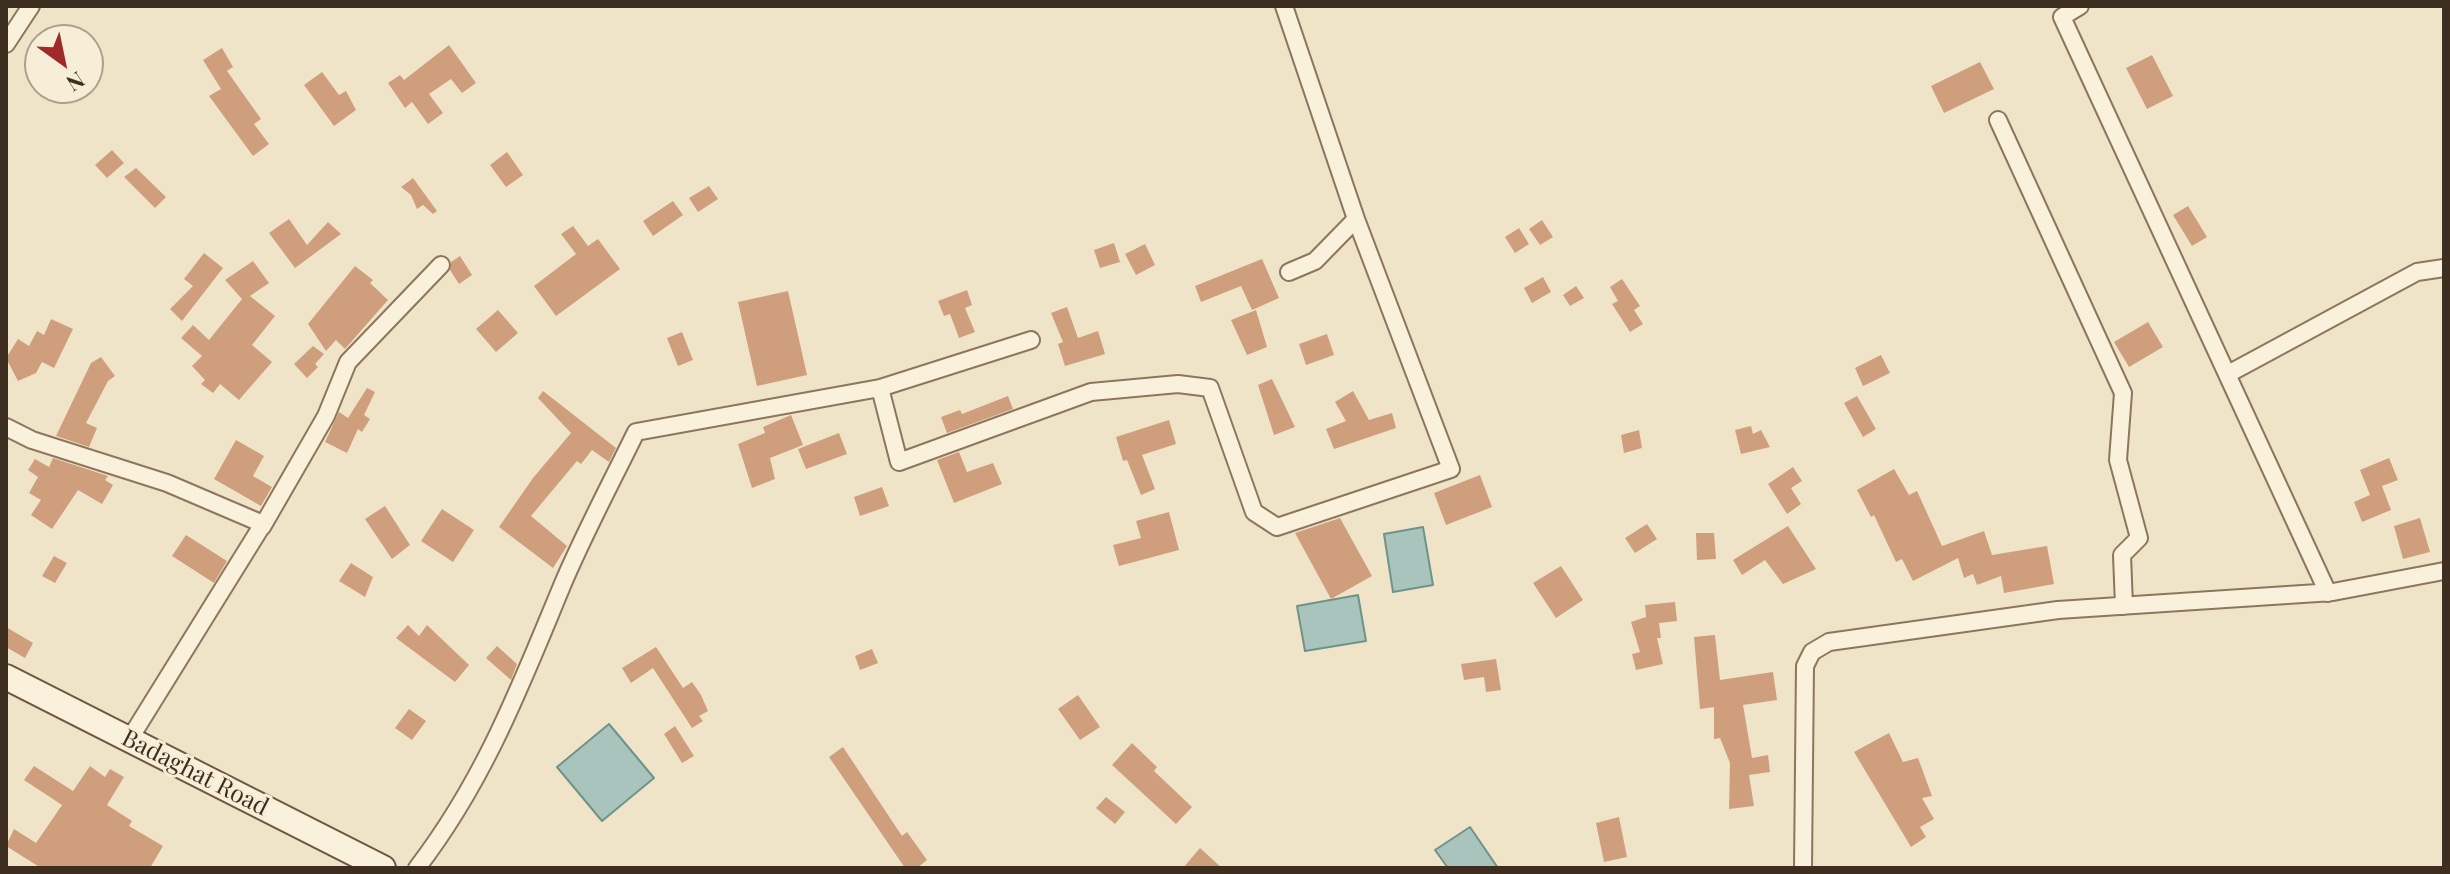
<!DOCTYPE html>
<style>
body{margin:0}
#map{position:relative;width:2450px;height:874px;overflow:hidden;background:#f0e4c8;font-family:"Playfair Display",serif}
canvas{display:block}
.frame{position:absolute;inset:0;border:8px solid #3d2e20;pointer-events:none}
.north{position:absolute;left:24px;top:24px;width:80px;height:80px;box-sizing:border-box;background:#f7eed8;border:2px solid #ada18e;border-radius:50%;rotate:147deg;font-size:22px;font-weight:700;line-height:32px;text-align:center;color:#3d2e20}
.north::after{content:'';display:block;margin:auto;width:28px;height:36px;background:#9e2a2b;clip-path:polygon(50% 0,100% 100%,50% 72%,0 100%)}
</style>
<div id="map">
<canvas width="2450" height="874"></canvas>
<div class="frame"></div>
<div class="north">N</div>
</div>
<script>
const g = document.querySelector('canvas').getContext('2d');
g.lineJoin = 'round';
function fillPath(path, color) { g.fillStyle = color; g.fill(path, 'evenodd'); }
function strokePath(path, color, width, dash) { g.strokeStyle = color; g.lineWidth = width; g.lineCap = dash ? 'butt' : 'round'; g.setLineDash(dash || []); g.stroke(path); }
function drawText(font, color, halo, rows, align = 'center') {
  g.font = font + ' "Playfair Display",serif'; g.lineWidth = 6; g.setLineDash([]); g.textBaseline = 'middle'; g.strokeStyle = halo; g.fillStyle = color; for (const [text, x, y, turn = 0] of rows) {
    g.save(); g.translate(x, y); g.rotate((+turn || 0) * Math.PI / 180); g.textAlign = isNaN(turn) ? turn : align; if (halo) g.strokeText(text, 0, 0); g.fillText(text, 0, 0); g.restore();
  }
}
const water = new Path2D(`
 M1423 527 1433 585 1393 592 1384 534Z
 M1358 595 1366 641 1305 651 1297 606Z
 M609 724 654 778 602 821 557 767Z
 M1470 827 1498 868H1448L1435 850Z`);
fillPath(water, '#a9c4bc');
strokePath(water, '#6f938a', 2);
fillPath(new Path2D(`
 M449 45 476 83 462 93 451 79 429 94 443 113 428 124 412 102 405 108 388 83 400 75 404 80Z
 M222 48 233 67 227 71 261 119 254 124 269 144 253 156 209 96 221 89 203 60Z
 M2152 55 2173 96 2147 109 2126 68Z
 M1980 62 1994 89 1944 113 1931 86Z
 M322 72 339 95 346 91 356 110 334 126 304 85Z
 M112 150 124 163 107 178 95 165Z
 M507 152 523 175 506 187 490 165Z
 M136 168 166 197 155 208 124 177Z
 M413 178 437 211 433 214 423 205 417 209 411 195 401 187Z
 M709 186 718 199 698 212 689 198Z
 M673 201 683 215 653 236 643 221Z
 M2188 206 2207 237 2192 246 2173 215Z
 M289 219 307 245 328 222 341 234 295 268 269 233Z
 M1542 220 1553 237 1540 245 1529 229Z
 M573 226 588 246 598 239 620 269 556 316 534 286 576 254 561 234Z
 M1519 228 1529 244 1515 253 1505 237Z
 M1114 243 1120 262 1100 268 1094 250Z
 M1145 244 1155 265 1136 275 1125 254Z
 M204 253 223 268 182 321 170 309 193 286 184 279Z
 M460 256 472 275 459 284 450 270 451 262Z
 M1262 259 1279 298 1252 310 1241 286 1201 302 1195 286Z
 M253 261 269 283 250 296 275 316 252 345 272 362 239 400 220 384 213 393 201 384 205 380 192 366 202 356 181 338 193 325 209 340 242 299 225 280Z
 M355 266 373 280 370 283 388 300 345 349 336 340 326 351 308 324Z
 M1543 277 1551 292 1532 303 1524 288Z
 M1622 279 1640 306 1634 310 1643 324 1630 332 1612 304 1618 301 1610 287Z
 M1576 286 1584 298 1570 306 1563 295Z
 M967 290 972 305 965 308 975 332 959 338 950 314 944 316 938 301Z
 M788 291 807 375 757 386 738 302Z
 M1067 307 1078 338 1098 331 1105 354 1065 366 1058 344 1063 342 1051 313Z
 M498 310 518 333 496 352 476 329Z
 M1256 310 1267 347 1247 355 1231 320Z
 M51 319 73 329 54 368 42 362 36 373 18 381 6 358 18 339 29 346 37 331 44 335Z
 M2148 322 2163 347 2129 367 2114 342Z
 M682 332 693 360 678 366 667 338Z
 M1327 334 1334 355 1306 365 1299 344Z
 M313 346 324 354 315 364 318 367 307 378 294 364Z
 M1881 355 1890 373 1863 386 1855 368Z
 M101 357 115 376 108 381 86 423 97 428 89 447 56 436 91 363Z
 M1272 379 1295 427 1274 435 1258 385Z
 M367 388 375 392 364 415 370 419 362 432 358 429 347 453 325 442 339 412 348 418Z
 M543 391 616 448 609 462 592 450 581 464 577 461 531 516 567 546 553 568 499 527 533 478 571 433 538 398Z
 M1353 391 1369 420 1392 413 1396 428 1334 449 1326 429 1346 421 1335 402Z
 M1008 396 1013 409 947 433 941 417 960 410 962 414Z
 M1857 396 1876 429 1863 437 1844 403Z
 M791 415 803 445 770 458 775 479 752 488 738 444 765 433 763 427Z
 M1169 420 1176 444 1142 455 1155 489 1141 495 1127 460 1123 461 1116 437Z
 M1751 426 1753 434 1761 430 1770 447 1741 454 1735 430Z
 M1639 430 1642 448 1624 453 1621 435Z
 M839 433 847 454 806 469 798 449Z
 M236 440 264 456 253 476 272 487 261 506 214 479Z
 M959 452 967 472 993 463 1002 484 954 503 937 460Z
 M53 458 108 476 105 480 113 485 102 504 78 490 52 529 31 515 41 500 29 493 38 477 28 470 35 459 49 467Z
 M2389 458 2398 480 2382 486 2391 510 2362 522 2354 502 2370 495 2360 470Z
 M1793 467 1802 481 1791 488 1801 504 1787 514 1768 484Z
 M1894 469 1909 495 1917 491 1942 546 1984 531 1992 555 2047 546 2054 584 2004 593 2001 576 1977 585 1973 574 1964 578 1958 558 1913 581 1902 559 1896 562 1874 515 1871 517 1857 490Z
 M1480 475 1492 507 1446 525 1434 493Z
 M882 487 889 506 860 516 854 497Z
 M385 506 410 545 392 559 365 519Z
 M442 509 474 530 453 562 421 541Z
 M1169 512 1179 550 1119 566 1113 545 1141 538 1136 521Z
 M1340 518 1372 576 1331 599 1295 533Z
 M2420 518 2430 552 2403 559 2394 526Z
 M1647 524 1657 539 1635 553 1625 538Z
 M1788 526 1816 569 1783 584 1765 560 1742 575 1733 560Z
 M1696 533H1714L1716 559 1697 560Z
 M186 535 227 561 214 583 172 556Z
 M54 556 67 563 55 583 42 576Z
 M351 563 373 577 365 597 339 581Z
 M1561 566 1583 600 1556 618 1533 583Z
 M1675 602 1677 621 1659 623 1661 638H1657L1663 664 1636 670 1632 654 1640 652 1631 622 1646 617 1645 605Z
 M408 625 419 636 427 625 469 665 455 682 396 638Z
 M6 627 33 643 25 658 6 647Z
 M1715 635 1720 680 1773 672 1777 700 1743 705 1752 758 1768 755 1770 772 1749 775 1754 806 1729 809 1730 763 1720 738 1714 739V707L1700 709 1694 637Z
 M497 646 517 664 511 680 486 658Z
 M656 647 683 688 692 682 701 695 708 711 699 716 703 721 692 728 653 668 631 683 622 668Z
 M872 649 878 663 860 670 855 656Z
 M1496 659 1501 690 1486 692 1484 677 1464 680 1461 664Z
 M1078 695 1100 727 1080 740 1058 709Z
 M409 709 426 721 412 740 395 728Z
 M675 726 694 756 682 763 664 734Z
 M1889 733 1903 762 1918 758 1932 796 1922 798 1934 819 1920 827 1926 837 1911 847 1854 752Z
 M1132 743 1157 767 1154 771 1192 807 1176 824 1112 765Z
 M843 747 902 836 907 832 927 860 917 868H905L829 757Z
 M34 766 73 791 90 766 105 777 110 769 124 777 107 805 132 821 129 826 163 846 150 868H41L6 846 14 829 36 843 62 805 24 780Z
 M1106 797 1125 812 1115 824 1096 808Z
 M1619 817 1627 857 1604 862 1596 823Z
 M1200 848 1222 868H1183Z`), '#cf9f7d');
const street = new Path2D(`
 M1284 6 1356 219 1315 261 1289 272
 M2080 6 2062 17 2328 593
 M6 44 31 6
 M1998 120 2123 393 2118 460 2139 538 2122 555 2124 606
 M2228 374 2417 272 2444 268
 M880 388 899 462 1091 392 1178 384 1210 388 1254 512 1277 527 1451 469 1356 219
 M6 427 32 440 167 483 263 524 129 740
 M262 527 326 416 348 362 441 265
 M417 868C486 778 521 684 564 581 586 530 612 481 636 432L880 388 1031 340
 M1803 868 1805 666 1812 652 1829 642 2058 610 2333 592 2444 571`);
const secondary = new Path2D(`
 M6 677 383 868`);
strokePath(street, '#8d765c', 20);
strokePath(secondary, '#6f573f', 28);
strokePath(street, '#faf1dc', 16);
strokePath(secondary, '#faf1dc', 24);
drawText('24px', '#3d2e20', '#f7eed8', [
 ["Badaghat Road",195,773,27]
]);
</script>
